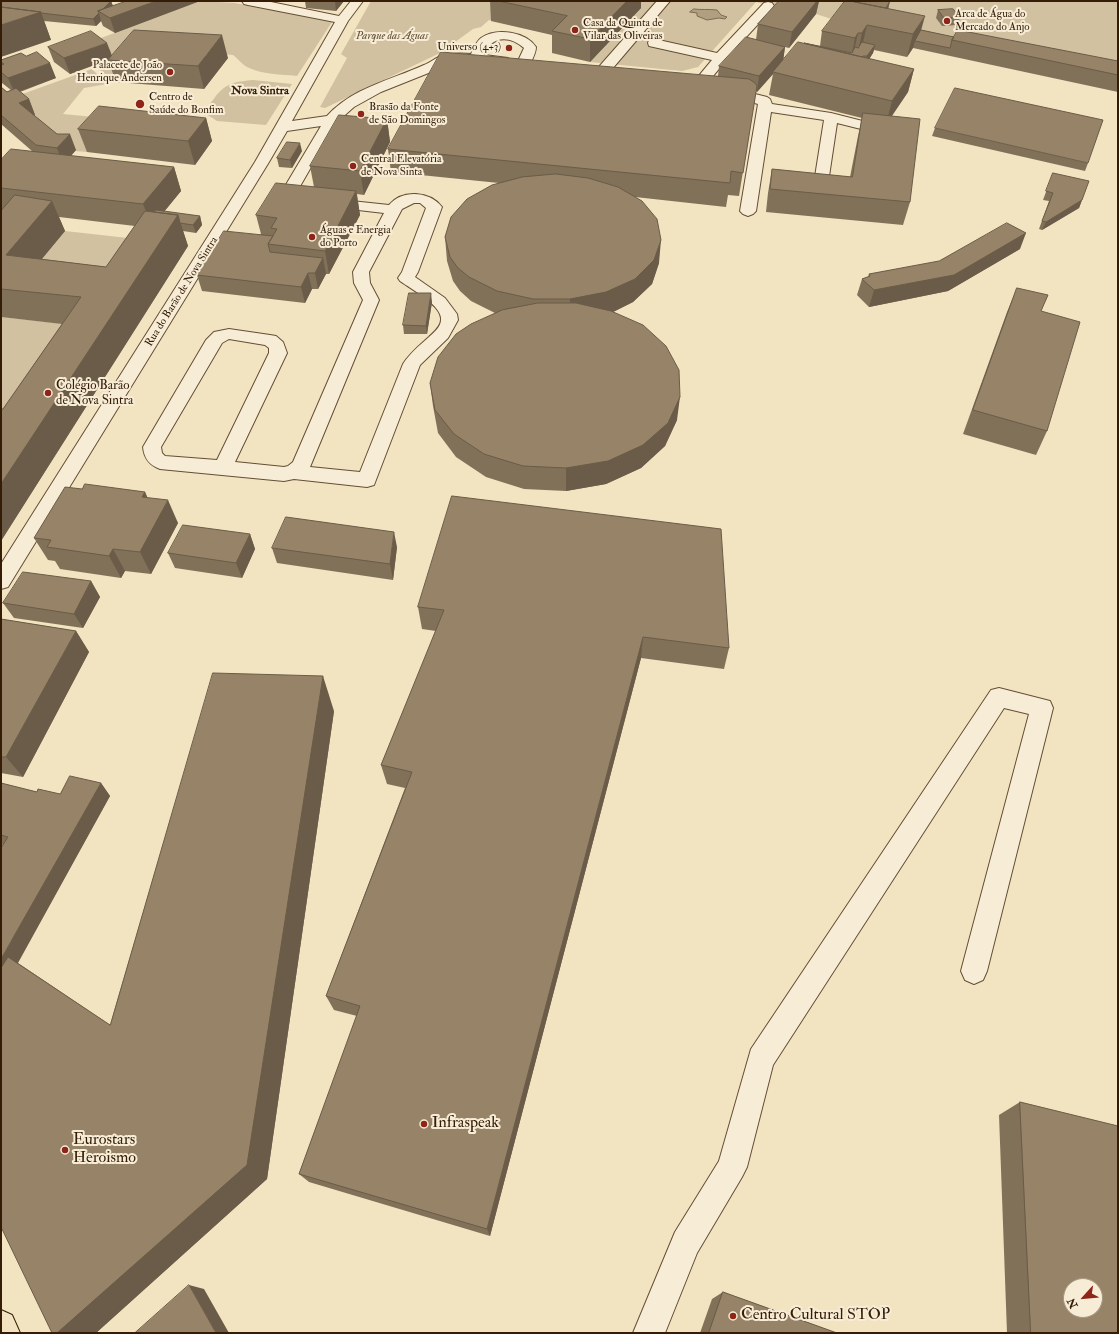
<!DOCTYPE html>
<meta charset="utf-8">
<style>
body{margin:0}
#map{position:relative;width:1119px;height:1334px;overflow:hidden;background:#f2e3c1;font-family:"IM FELL Double Pica",serif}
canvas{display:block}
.frame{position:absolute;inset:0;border:2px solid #341c06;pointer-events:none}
.north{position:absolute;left:1063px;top:1278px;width:40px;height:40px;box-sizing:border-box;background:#f7edd7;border:1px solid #a99983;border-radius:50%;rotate:243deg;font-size:11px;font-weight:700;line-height:16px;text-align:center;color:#341c06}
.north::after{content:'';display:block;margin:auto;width:14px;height:18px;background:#8f2418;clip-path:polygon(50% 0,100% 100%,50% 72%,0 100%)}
</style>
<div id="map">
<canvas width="1119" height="1334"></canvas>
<div class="frame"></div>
<div class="north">N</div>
</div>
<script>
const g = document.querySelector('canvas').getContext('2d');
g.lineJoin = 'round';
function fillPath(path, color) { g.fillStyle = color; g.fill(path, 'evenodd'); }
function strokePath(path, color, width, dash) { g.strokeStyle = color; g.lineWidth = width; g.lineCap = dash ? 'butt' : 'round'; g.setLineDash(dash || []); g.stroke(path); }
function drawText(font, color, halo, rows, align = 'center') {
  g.font = font + ' "IM FELL Double Pica",serif'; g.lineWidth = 4; g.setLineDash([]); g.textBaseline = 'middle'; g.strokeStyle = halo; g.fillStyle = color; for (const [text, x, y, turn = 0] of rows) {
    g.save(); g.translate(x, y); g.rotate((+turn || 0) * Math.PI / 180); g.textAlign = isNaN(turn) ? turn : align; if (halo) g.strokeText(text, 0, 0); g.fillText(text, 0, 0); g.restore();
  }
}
fillPath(new Path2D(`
 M200 1 235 3 332 22 297 76C281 74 262 75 247 67 243 65 237 58 233 55L144 48 116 82 96 67 117 58 93 41Z
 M371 1H1118V78L841 22 816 14 783 9 756 2 698 67 682 71 590 62 567 38 489 20 481 27 473 29 440 53 325 108 320 107 347 58 341 54Z
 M92 69 107 84 84 88 63 114 178 125 87 152 63 150 14 97Z
 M253 80 292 84 266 125 217 121 206 114C206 108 210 104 213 100 225 83 233 82 253 80Z
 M65 231 155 241 118 297 20 285Z
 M1 317 94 327 1 437Z`), '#d2c1a1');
const water = new Path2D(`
 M694 9C701 10 708 9 717 10L721 15 727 17 725 19 719 18 707 20 697 16V13L690 12Z`);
fillPath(water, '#b19f81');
strokePath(water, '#7f6b50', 1);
const minor = new Path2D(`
 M242 1H266L339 16 351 1H363L348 21 292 121 327 116C352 88 391 80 424 65 430 63 435 58 441 56 451 53 461 53 471 54 474 48 476 42 481 38 497 27 526 32 536 47 536 53 532 60 529 66H519L517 63 524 48C509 35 491 36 484 55L508 58 509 61 508 64 503 65 477 62 454 70 431 72 381 92 354 107 337 122 295 195 389 205C402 189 430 191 442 207L418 272 415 277 445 298 457 314 458 320 448 338 420 365 374 485 367 487 294 479 284 481 160 469C149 465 144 458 143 447L206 340 214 332 229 329 270 335 276 336 283 342 287 353 235 462 284 467 288 466 293 462 363 300 354 283 353 272 384 213 281 201 278 198 321 126 287 131 269 162 8 587 1 589V564L255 162 335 22 248 5 244 4ZM414 203H420L426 208 402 272 398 278 400 281C411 289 443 306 441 320 441 327 433 333 429 337 419 346 410 353 403 364L360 472 310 467 379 300 370 283 369 272 402 209ZM229 339 265 345 269 348V353L217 460 165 456 162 453 161 447 222 343Z
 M657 1H670L607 75H597L595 72 597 69Z
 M768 2 772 3 774 6 772 9 737 47 704 87H694L692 84 712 60 649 46 648 43 649 40 654 39 717 53 764 3Z
 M727 87 767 97 770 99 772 104 831 113 894 129 896 132 894 135 889 136 837 123 828 183 826 186 821 187 816 186 814 183 824 120 771 112 756 211 753 214 748 216 743 214 740 211 758 104 722 94 720 91 722 88Z
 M999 688 1050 701 1053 708 987 971 983 980 974 984 965 980 961 971 1029 714 1004 708 773 1065 747 1167 742 1177 697 1253 665 1333H633L675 1232 719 1161 751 1049 991 690Z`);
const major = new Path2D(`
 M1 1310 12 1315 20 1333H1Z`);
strokePath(minor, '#644e35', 2);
strokePath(major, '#341c06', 2);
fillPath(minor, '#f7edd7');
fillPath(major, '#f2e3c1');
fillPath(new Path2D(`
 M1 1H111L113 6 200 1 115 33 103 26 101 21 96 26 44 21 51 40Z
 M305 1H344L336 11 306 8Z
 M490 1H641V8L590 62 552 53V35L491 21Z
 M779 1H819L816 14 789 48 785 47 783 60 804 43 820 46 822 31 855 2 890 1 888 9 921 30 954 37 1118 61V92L913 48 907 57 874 50 873 53 869 59 914 69 908 92 892 116 910 202 903 225 766 212 768 193 772 169 850 177 858 136 862 118 769 95 773 74 757 92 756 91 739 196 728 195 726 207 635 197 659 263 652 284 633 302 613 312 677 420 665 446 641 468 606 484 566 491 524 489 486 477 456 457 438 433 433 406 430 383 495 313 471 301 460 291 453 281 447 261 445 237 499 183 391 172 388 149 718 76 719 66 756 40 758 24Z
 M938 10 960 17 958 25 942 26 936 18Z
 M48 47 112 56 228 58 204 89 116 82 108 60 70 74 54 62Z
 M1 60 56 78 20 92 29 99 35 115V116L76 150 71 156 174 167 181 191 164 212 200 216 202 225 196 233 183 231 188 246 1 541V409H3L62 324 1 317V160L32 151 1 124V87L7 92 11 90 2 83 1 80ZM59 217 135 226 106 267 42 259 65 231Z
 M206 118 212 141 195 165 87 152 78 129Z
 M387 119 390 142 364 195 357 194 360 215 329 274H326L318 289H312L305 303 202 291 197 275 261 234 256 215 314 187 310 166Z
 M935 128 1088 163 1085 171 932 136Z
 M302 151 292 168 279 167 277 158Z
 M1053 173 1082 200 1079 208 1042 230 1039 229 1049 201 1043 200Z
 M1020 249 948 291 869 307 857 295 862 279 868 277 869 274Z
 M1017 288 1041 311 1047 431 1036 455 963 434 1007 312Z
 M432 302 427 334H404L403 325Z
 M82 489 145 492 147 497 178 523 151 574 125 571 121 578 60 569 55 561 48 560 34 538Z
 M452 496 729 648 724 669 641 658 490 1236 309 1182 299 1174 357 1016 334 1010 326 996 405 788 387 784 381 765 436 631 422 629 418 607Z
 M250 534 255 549 242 578 175 568 168 553Z
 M397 547 393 580 277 563 272 548Z
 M91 581 100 597 83 628 14 618 3 603Z
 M1 619 76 631 89 652 23 777 1 773Z
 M334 711 267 1179 96 1333H52L3 845 1 844V783L37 792 60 794 101 783 110 796 18 963 110 1025Z
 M1020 1102 1118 1333H1007L999 1115Z
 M723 1292 837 1333H700L712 1299Z`), '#827159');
fillPath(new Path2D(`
 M111 1 114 9 100 12Z
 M156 1H200L115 33 110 18Z
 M335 1H344L336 11Z
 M627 1H641V8L590 62V39Z
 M817 1H819L816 14 789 48 792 32Z
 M890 1 888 9H886Z
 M41 12 51 40 1 57V25Z
 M99 13 101 21 96 26 93 19Z
 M925 16 919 38 915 41 913 48 907 57 913 34Z
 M867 25 862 47 857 56 862 33Z
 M858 33 853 55 851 59 855 38Z
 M222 35 228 58 204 89 198 66Z
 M107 43 113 58 70 74 64 58Z
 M875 45 873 53 866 64 867 56Z
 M785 47 783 62 773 72V74L757 92 759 76Z
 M50 63 56 78 15 93 8 78Z
 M914 69 908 92 886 124 892 101Z
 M29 99 35 115 26 119 19 103Z
 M206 118 212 141 195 165 188 141Z
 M387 119 390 142 364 195 360 171Z
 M70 134 76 150 63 164 57 148Z
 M300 143 302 151 292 168 290 160Z
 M174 167 181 191 157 220 149 219 143 204Z
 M356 191 360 215 329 274 325 251Z
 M1082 200 1079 208 1042 230 1046 222Z
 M52 201 65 231 20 285 6 255Z
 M178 215 188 246 1 541V484Z
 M200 216 202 225 196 233 193 225Z
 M1026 233 1020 249 948 291 869 307 874 290Z
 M661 240 659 263 652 284 633 302 605 316 570 323V299Z
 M323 258 326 274 318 289 315 273Z
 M308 273 312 289 305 303 301 287Z
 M431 293 432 302 427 334 426 326Z
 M680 397 677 420 665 446 641 468 606 484 566 491V468Z
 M145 492 155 515 142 497Z
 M168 500 178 523 151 574 140 552Z
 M394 532 397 547 393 580 390 564Z
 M250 534 255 549 242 578 236 563Z
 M113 549 125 571 121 578 109 556Z
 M91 581 100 597 83 628 74 614Z
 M76 631 89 652 23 777 6 757Z
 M643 637 641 658 490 1236 487 1229Z
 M323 676 334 711 267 1179 96 1333H57Z
 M101 783 110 796 1 993V959Z
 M189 1285 204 1289 229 1333H216Z`), '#6a5c48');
const building = new Path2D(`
 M1 1H111L103 9 98 11 99 13 93 19 41 13V12L1 7Z
 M127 1H156L110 18 98 11Z
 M499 1H627L590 39 552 31 567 16Z
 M779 1H817L792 32 758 24Z
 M845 1H850L925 16 913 34 867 25 862 33H858L855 38 822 31Z
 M856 1H890L886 8 855 2Z
 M1 7 41 12 1 25Z
 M953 9 960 17 944 18 938 10Z
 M134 30 222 35 198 66 108 60Z
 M921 30 954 37 952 40 950 48 915 41Z
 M958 30 1118 61V75L952 40Z
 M91 31 107 43 64 58 48 47Z
 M746 37 785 47 759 76 719 66Z
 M798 42 914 69 892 101 773 72Z
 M862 42 875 45 867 56H863L862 57 804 43 852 53 855 47 858 48Z
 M37 52 50 63 8 78 1 72V65L4 64 1 62V60L21 53 26 56Z
 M441 52 749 79 755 83 757 86 743 173 731 171 730 183 388 149Z
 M1 87 7 92 16 88 29 99 19 103 57 134H70L57 148 36 145 1 115Z
 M955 88 1103 120 1088 163 935 128Z
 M99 106 206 118 188 141 78 129Z
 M863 113 920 119 910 202 770 189 772 169 852 177Z
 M339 115 387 119 360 171 310 166Z
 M287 142 300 143 290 160 277 158Z
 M11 149 174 167 143 204 1 188V160Z
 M1053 173 1089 181 1082 200 1046 222 1042 221 1053 193 1046 191Z
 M556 174 588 178 618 187 642 201 657 219 661 240 654 260 635 279 606 292 570 299H533L497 291 469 277 458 268 450 257 445 237 451 217 467 199 492 185 522 177Z
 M276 183 356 191 325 251 268 244 277 229 271 228 277 218 256 215Z
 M15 195 52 201 6 255 106 267 145 211 178 215 1 484V409H3L81 297 1 289V211Z
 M156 210 200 216 193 225 180 223 178 215 154 212Z
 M1007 223 1026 233 954 275 874 290 862 279 870 276 869 274 939 261Z
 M224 231 273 236 268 244 270 252 323 258 315 273H308L301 287 197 275Z
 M1017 288 1048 295 1041 311 1080 322 1047 431 973 410Z
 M409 293H431L426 326 403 325Z
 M538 303H576L611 311 643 325 666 346 679 370 680 397 668 423 643 445 608 461 566 468 523 466 484 454 454 434 435 410 430 383 438 357 456 334 471 324 502 310Z
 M85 484 145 492 142 497 168 500 140 552 113 549 109 556 47 547 51 540 34 538 65 487 82 489Z
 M452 496 721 529 729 648 643 637 487 1229 299 1174 360 1006 326 996 412 772 381 765 444 610 418 607Z
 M286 517 394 532 390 564 272 548Z
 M183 525 250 534 236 563 168 553Z
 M23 572 91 581 74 614 3 603Z
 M1 619 76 631 6 757H1Z
 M213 673 323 676 247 1165 57 1333H52L1 1227V968L8 957 110 1025Z
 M70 776 101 783 1 959V848L8 837 1 835V783L37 792 38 789 60 794Z
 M1020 1102 1118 1126V1333H1031ZM1071 1286H1095V1310H1071Z
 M189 1285 216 1333H135Z
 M723 1292 837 1333H709Z`);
fillPath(building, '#978367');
strokePath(building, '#6a5c48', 1);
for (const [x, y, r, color] of [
 [947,21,4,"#8f2418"],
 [575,30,4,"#8f2418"],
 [509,48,4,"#8f2418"],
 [170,72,4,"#8f2418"],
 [140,104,5,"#8f2418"],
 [361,114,4,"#8f2418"],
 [353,166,4,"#8f2418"],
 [312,237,4,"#8f2418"],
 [48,393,4,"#8f2418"],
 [424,1124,4,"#8f2418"],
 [65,1150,4,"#8f2418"],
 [733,1316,4,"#8f2418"]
]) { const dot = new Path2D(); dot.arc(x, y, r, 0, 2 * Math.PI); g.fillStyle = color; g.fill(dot); strokePath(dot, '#f7edd7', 1.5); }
drawText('11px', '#341c06', '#f7edd7', [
 ["Arca de Água do",955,15],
 ["Mercado do Anjo",955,28],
 ["Casa da Quinta de",583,24],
 ["Vilar das Oliveiras",583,37],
 ["Universo (4+3)",501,48,"right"],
 ["Palacete de João",162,66,"right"],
 ["Henrique Andersen",162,79,"right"],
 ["Centro de",149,98],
 ["Saúde do Bonfim",149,111],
 ["Brasão da Fonte",369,108],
 ["de São Domingos",369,121],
 ["Central Elevatória",361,160],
 ["de Nova Sinta",361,173],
 ["Águas e Energia",320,231],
 ["do Porto",320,244]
], 'left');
drawText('italic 11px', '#634e34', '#f7edd7', [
 ["Parque das Águas",392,37]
]);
drawText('11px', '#341c06', '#f7edd7', [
 ["Rua do Barão de Nova Sintra",182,292,-58]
]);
drawText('bold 12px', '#341c06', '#f7edd7', [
 ["Nova Sintra",260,91]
]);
drawText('13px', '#341c06', '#f7edd7', [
 ["Colégio Barão",56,386],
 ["de Nova Sintra",56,401]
], 'left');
drawText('16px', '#341c06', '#f7edd7', [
 ["Infraspeak",432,1124],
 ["Eurostars",73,1141],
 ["Heroismo",73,1159],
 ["Centro Cultural STOP",741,1316]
], 'left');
</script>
